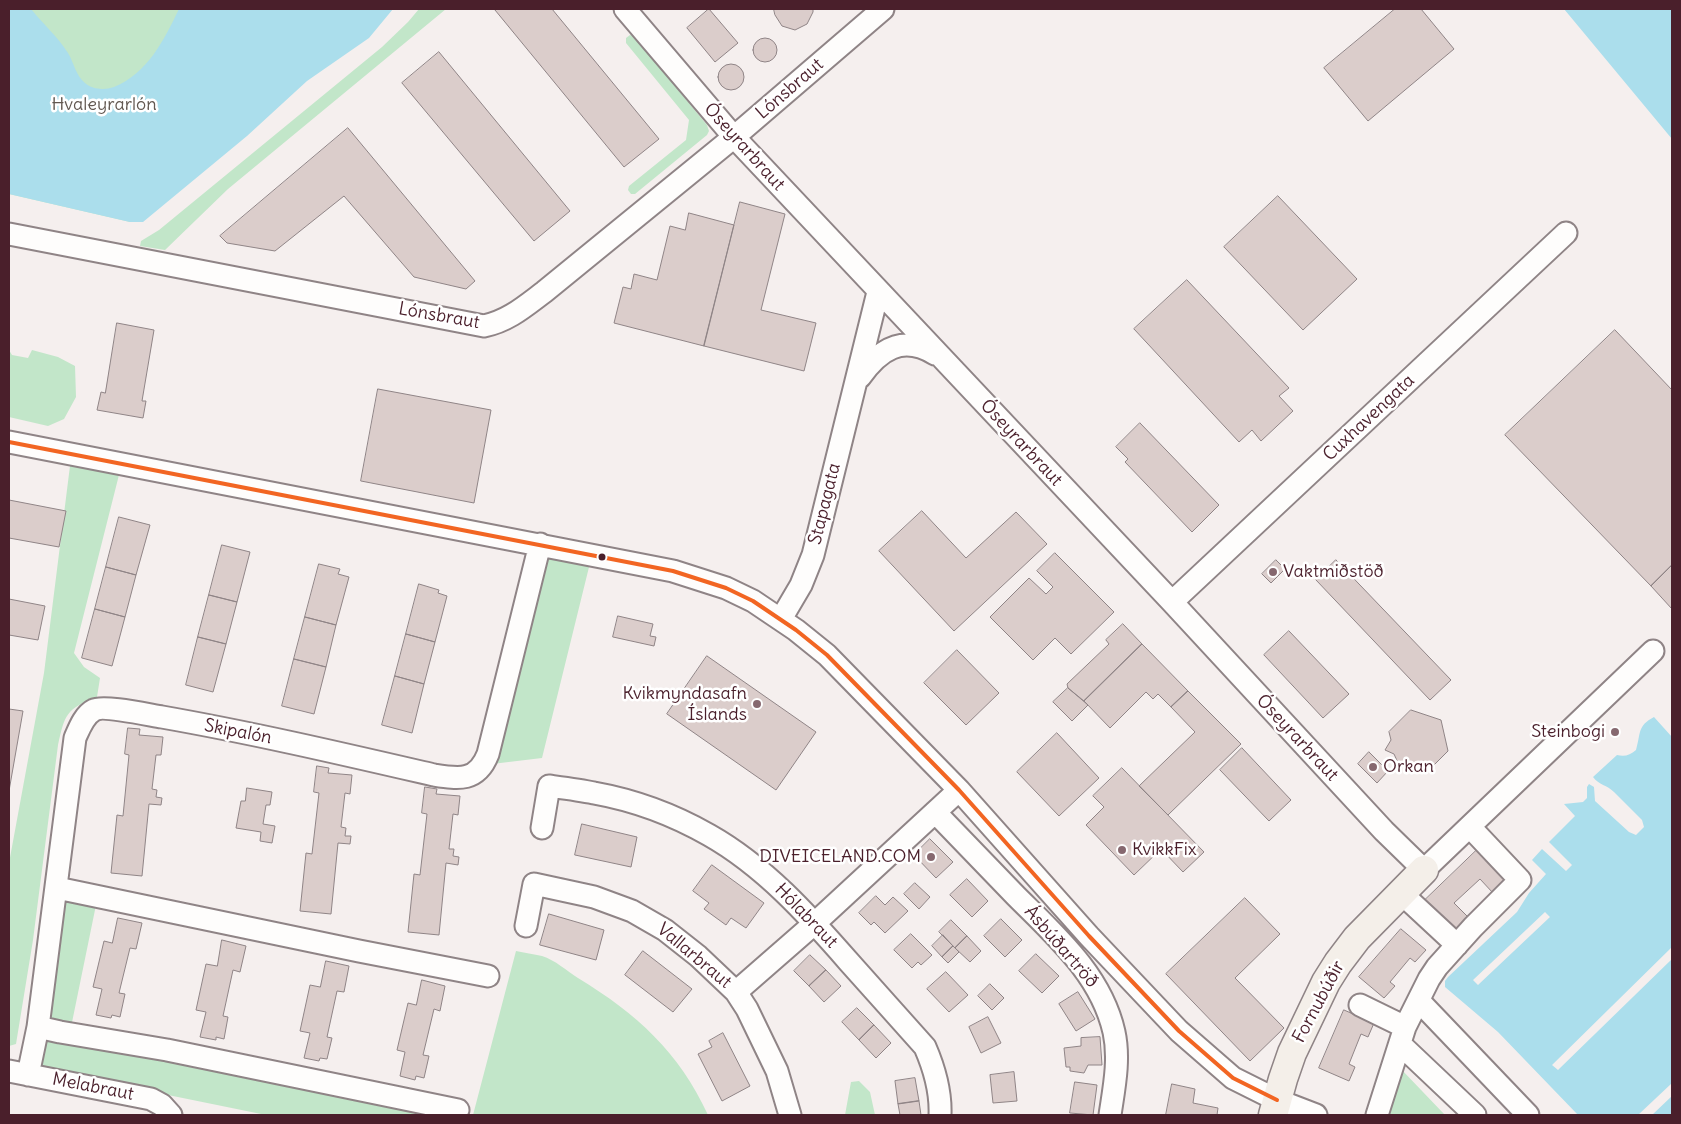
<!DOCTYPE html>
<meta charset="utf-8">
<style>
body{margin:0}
#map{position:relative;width:1681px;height:1124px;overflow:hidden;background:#f5efee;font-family:Delius,sans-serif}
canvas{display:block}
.frame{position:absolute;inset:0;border:10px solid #4a1f2b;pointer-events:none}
</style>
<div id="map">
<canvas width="1681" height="1124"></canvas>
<div class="frame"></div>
</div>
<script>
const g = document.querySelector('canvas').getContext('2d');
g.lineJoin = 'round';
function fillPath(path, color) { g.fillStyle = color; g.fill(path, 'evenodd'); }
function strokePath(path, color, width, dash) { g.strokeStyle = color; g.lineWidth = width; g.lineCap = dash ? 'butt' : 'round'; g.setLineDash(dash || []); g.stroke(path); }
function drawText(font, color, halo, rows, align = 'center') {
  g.font = font + ' Delius,sans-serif'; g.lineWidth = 5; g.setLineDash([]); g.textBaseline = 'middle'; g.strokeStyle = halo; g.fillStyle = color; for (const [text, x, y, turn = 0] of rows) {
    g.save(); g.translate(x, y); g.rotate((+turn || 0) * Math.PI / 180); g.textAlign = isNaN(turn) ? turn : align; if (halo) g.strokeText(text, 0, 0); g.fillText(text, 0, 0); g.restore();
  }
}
fillPath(new Path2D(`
 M9 9H313L130 222 9 194Z
 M419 9H446L228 189 165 250 140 246 141 241 159 230 382 47 408 22Z
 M630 35 634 36 707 125 709 131 707 135 635 194H631L628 190 629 186 686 140 689 120 626 43V38Z
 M9 350 12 355 28 358 32 350 58 357 75 366 76 397 64 419 48 426 9 417Z
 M72 450 122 463 74 653 84 667 100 678 97 697C66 709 65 714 58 745L33 940 16 1044 9 1046V863L44 673Z
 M531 553 590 563 542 758 492 764Z
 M60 898 96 905 69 1037 460 1115H266L26 1066Z
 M516 951C524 953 534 954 542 956 555 960 567 971 578 978 637 1014 679 1052 708 1115H473Z
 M1400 1068 1445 1115H1380Z
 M859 1081 870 1092 875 1115H845L851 1082Z`), '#c2e6c9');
fillPath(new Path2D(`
 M9 9H31C43 24 58 37 68 53 74 63 76 76 85 83 93 90 105 90 114 87 148 73 164 40 179 9H393L369 38 307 81 247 136 143 222H130L9 194Z
 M1564 9H1672V139Z
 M1654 717 1672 737V1115H1578L1498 1032 1445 987V981L1448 977 1517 912 1529 893 1546 874 1532 860 1542 849 1566 871 1572 865 1549 842 1575 816 1564 804 1583 802 1587 798V787L1589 784 1594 787 1595 801 1629 832 1636 835 1644 827 1642 820 1614 792C1607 785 1599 785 1593 777L1617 755C1625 757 1630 755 1636 750 1641 733 1637 726 1654 717Z`), '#abdeec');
fillPath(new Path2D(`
 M1545 912 1550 917 1478 985 1473 980Z
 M1672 947V959L1558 1070 1552 1065Z
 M1672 1083V1096L1652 1115H1638Z`), '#f5efee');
const building = new Path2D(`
 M497 9H552L659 139 624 167 495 10Z
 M709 9 738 43 715 62 687 28Z
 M774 9H813V12L807 24 795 30 782 26 775 15Z
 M1395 9H1421L1454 49 1368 121 1324 68Z
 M753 50a12 12 0 1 1 24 0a12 12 0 1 1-24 0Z
 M439 52 570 211 534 241 402 83Z
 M718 77a13 13 0 1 1 26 0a13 13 0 1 1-26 0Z
 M348 128 475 281 466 289 414 277 344 196 275 251 227 243 220 236Z
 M1278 196 1357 279 1303 330 1224 247Z
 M740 202 785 214 761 310 816 323 804 371 704 346Z
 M689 213 734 225 704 346 614 323 623 287 631 289 634 274 657 280 670 226 685 230Z
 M1187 280 1289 388 1279 396 1293 411 1261 441 1252 430 1239 442 1134 329Z
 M117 323 154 330 142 401H146L143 418 97 410 101 392 105 393Z
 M1615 330 1672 390V565L1651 586 1505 435Z
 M378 389 491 410 474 503 361 481Z
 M1140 423 1219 505 1192 532 1125 462 1128 459 1116 447Z
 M9 500 66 511 59 547 9 538Z
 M922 511 966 558 1016 512 1047 544 954 631 879 551Z
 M119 517 150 525 136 575 106 567Z
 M222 545 250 552 237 602 209 595Z
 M1055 553 1114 612 1071 654 1055 638 1033 660 990 617 1029 578 1046 594 1053 587 1037 571Z
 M1276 560 1285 569 1271 583 1262 574Z
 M1336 560 1451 680 1430 700 1316 580Z
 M319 564 340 569 338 574 349 577 336 625 305 617Z
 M1672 565V609L1651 586Z
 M106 567 136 575 125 617 95 609Z
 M419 584 439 590 438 593 447 596 435 642 406 634Z
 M209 595 237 602 226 644 198 637Z
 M9 599 45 606 38 640 9 635Z
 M95 609 125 617 112 666 82 658Z
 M618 616 653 624 650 636 656 637 654 646 613 637Z
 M305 617 336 625 326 667 294 659Z
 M1123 624 1142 644 1084 701 1068 688 1067 684 1109 644 1106 640Z
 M1289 631 1349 694 1323 718 1264 655Z
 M406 634 435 642 424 684 395 676Z
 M198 637 226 644 213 692 186 685Z
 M1142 644 1188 691 1171 707 1158 694 1153 699 1146 692 1110 728 1084 701Z
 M957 650 999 693 966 725 924 683Z
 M707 656 816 732 776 790 667 714Z
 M294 659 326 667 314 714 282 706Z
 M395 676 424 684 412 733 382 725Z
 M1068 688 1088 705 1072 721 1053 702Z
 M1188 691 1241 744 1168 815 1139 786 1195 732 1171 707Z
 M9 709 23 711 9 791Z
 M1411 710 1441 720 1448 751 1428 771 1399 765 1394 754 1385 750 1391 740 1389 732Z
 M128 728 140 729 139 735 163 737 161 755H156L152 789 157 790 156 797 162 798 161 805 149 804 142 876 111 873 117 815 123 816 129 755 125 754Z
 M1057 733 1099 778 1059 816 1017 772Z
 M1242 748 1291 800 1269 821 1220 770Z
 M1369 752 1388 771 1377 783 1358 764Z
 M317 766 329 768 328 773 352 775 350 794 345 793 341 827 346 828 345 836H351L350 844 338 843 331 914 300 911 306 853 312 854 319 793 314 792Z
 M1122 768 1204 852 1183 872 1161 849 1134 875 1086 825 1104 807 1093 796Z
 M425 787 437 789 436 794 460 796 458 815 453 814 449 849H454L453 856 459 857 458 865 446 863 439 935 408 932 414 874 420 875 427 814 422 813Z
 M247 788 272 792 270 805H266L263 824 275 826 272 843 260 841 261 832 236 828 241 801H245Z
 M582 824 637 837 631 867 575 855Z
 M930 839 953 862 936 878 914 855Z
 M1478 849 1507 880 1493 893 1480 879 1454 903 1468 917 1453 932 1424 901Z
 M712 865 764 903 746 928 731 918 726 925 704 909 709 903 693 891Z
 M967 879 988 901 972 917 950 895Z
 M915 883 930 897 919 909 904 894Z
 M876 896 885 905 893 897 908 911 885 933 874 922 871 925 859 913Z
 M1245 898 1280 934 1235 978 1284 1028 1250 1061 1166 974Z
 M549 914 604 930 596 960 540 945Z
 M118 918 142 923 136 949 130 948 119 993 125 994 120 1017 112 1015 111 1018 96 1015 102 989 93 987 104 941 112 943Z
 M1001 919 1022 940 1005 957 984 936Z
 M951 920 967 936 955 948 939 932Z
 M1401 929 1426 950 1415 962 1410 958 1390 982 1395 986 1384 998 1359 977Z
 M911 934 932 955 921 965 918 962 912 968 894 950Z
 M943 935 953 946 942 957 932 946Z
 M967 936 981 951 970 962 955 948Z
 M222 940 246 946 240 972 233 970 223 1016 228 1017 224 1039 216 1037V1040L200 1037 206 1012 196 1010 206 964 217 966Z
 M953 946 959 952 948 963 942 957Z
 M643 951 692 989 673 1012 625 975Z
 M1036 954 1059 976 1042 993 1019 971Z
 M810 955 826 970 809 986 794 971Z
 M326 961 349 966 344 992 337 991 327 1037 332 1038 327 1059 320 1058 319 1061 304 1058 310 1033 300 1031 310 985 320 987Z
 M826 970 841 986 824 1002 809 986Z
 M946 972 968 995 949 1012 927 989Z
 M422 980 445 986 440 1011 434 1009 423 1055 429 1056 424 1078 416 1076 415 1080 400 1076 405 1052 397 1050 408 1003 416 1005Z
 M990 984 1004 998 992 1010 978 996Z
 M1078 992 1095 1019 1076 1031 1059 1004Z
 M857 1008 874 1025 859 1040 842 1022Z
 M1344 1010 1374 1023 1368 1037 1361 1034 1349 1064 1355 1067 1349 1081 1319 1068Z
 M988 1017 1001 1043 981 1053 969 1027Z
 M874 1025 891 1043 876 1058 859 1040Z
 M723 1033 750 1086 722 1101 698 1054 712 1047 709 1041Z
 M1100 1037 1102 1065H1088L1084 1073 1070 1071V1067H1066L1064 1048 1081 1046V1038Z
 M1014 1072 1017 1101 993 1103 990 1075Z
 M915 1078 919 1101 898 1104 895 1081Z
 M1075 1082 1097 1085 1093 1115 1070 1113Z
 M1172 1084 1195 1089 1193 1103 1218 1108 1217 1115H1166Z
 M919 1101 921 1115H900L898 1104Z`);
fillPath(building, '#dbcdcb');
strokePath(building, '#8f8486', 1);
const minor = new Path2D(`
 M625 9 734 137 1172 602 1384 831 1424 870 1653 651
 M9 234 484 326C508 321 524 307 544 292L734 137 883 9
 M860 377C879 350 902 334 935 354
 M9 442 673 571 726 588 753 601 796 630 827 655 959 790 1089 936 1179 1031 1233 1078 1277 1100 1316 1115
 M1172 602 1566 233
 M781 619 801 585 813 555 878 292
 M935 812C962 840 989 868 1016 896 1056 936 1101 975 1114 1032 1120 1059 1114 1088 1110 1115
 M542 828 549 786C564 788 580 790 594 793 633 800 674 815 709 835 764 866 808 915 849 962 874 990 900 1019 925 1047 935 1070 941 1091 940 1115
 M57 888 359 951 488 976
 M1401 893 1457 945
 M526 926 534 884 594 897 632 911 665 930 698 956 736 992 747 1009 777 1071 790 1115
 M736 992 815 923 959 790
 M1419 1001 1528 1115
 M1360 1005 1405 1027
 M38 1027 60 1032 167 1050 458 1110
 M1400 1044 1475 1115
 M9 1071 151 1099 162 1105 171 1115
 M28 1075 38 1027 75 738C79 729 84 715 94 710 103 705 149 715 162 717 253 733 343 754 434 775 459 779 477 782 488 754L540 544
 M1377 1115 1405 1027 1429 979 1437 967 1473 927 1520 880 1470 827`);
const major = new Path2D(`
 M1273 1115 1283 1079 1292 1053 1326 982 1338 963 1357 938 1424 870`);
strokePath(minor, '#8f8486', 25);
strokePath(major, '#8f8486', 31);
strokePath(minor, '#fefdfc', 21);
strokePath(major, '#f4efe9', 28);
strokePath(new Path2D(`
 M9 442 673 571 726 588 753 601 796 630 827 655 959 790 1089 936 1179 1031 1233 1078 1277 1100`), '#f26522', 4);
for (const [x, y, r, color] of [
 [602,557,4.5,"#4a1f2b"],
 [1273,572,5,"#86686f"],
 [757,704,5,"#86686f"],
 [1615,732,5,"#86686f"],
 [1373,767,5,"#86686f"],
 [1122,850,5,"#86686f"],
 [931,857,5,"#86686f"]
]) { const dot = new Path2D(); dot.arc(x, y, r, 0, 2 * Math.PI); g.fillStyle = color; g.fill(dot); strokePath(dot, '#fff', 2); }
drawText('18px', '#4a1f2b', '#fff', [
 ["Lónsbraut",790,89,-41],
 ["Óseyrarbraut",744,147,48],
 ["Lónsbraut",439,316,10],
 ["Cuxhavengata",1369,418,-43],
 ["Óseyrarbraut",1021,443,47],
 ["Stapagata",825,504,-76],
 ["Skipalón",238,732,11],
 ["Óseyrarbraut",1297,738,47],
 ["Hólabraut",806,916,46],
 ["Ásbúðartröð",1061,947,49],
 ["Vallarbraut",694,956,40],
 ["Fornubúðir",1319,1002,-62],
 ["Melabraut",93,1087,11]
]);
drawText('18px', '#625851', '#fff', [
 ["Hvaleyrarlón",104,105]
]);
drawText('18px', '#4a1f2b', '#fff', [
 ["Vaktmiðstöð",1283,572],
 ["Kvikmyndasafn",747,694,"right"],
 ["Íslands",747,715,"right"],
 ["Steinbogi",1605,732,"right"],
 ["Orkan",1383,767],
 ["KvikkFix",1132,850],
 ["DIVEICELAND.COM",921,857,"right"]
], 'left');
</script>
